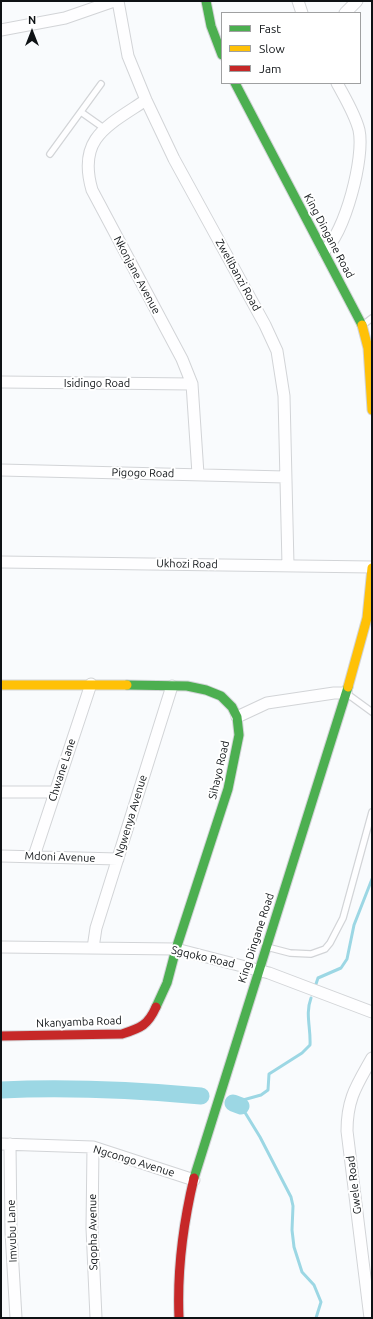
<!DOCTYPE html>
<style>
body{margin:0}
#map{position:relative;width:373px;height:1319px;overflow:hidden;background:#f9fbfd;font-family:Ubuntu,sans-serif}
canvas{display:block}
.frame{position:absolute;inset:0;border:2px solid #0e1215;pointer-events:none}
.legend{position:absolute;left:221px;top:12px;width:140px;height:72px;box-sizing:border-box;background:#fff;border:1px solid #9fa0a1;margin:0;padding:5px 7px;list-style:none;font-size:12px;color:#0e1215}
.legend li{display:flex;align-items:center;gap:8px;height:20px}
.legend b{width:20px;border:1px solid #9fa0a1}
.north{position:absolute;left:12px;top:12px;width:40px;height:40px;-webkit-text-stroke:3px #fff;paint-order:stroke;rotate:0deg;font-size:11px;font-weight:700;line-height:16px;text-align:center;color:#0e1215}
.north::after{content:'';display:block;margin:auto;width:14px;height:18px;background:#0e1215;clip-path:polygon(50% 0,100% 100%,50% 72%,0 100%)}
</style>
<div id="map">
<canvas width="373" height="1319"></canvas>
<div class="frame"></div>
<ul class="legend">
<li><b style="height:5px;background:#4caf50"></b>Fast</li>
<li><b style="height:5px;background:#ffc107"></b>Slow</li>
<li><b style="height:5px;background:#c62828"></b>Jam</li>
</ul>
<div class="north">N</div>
</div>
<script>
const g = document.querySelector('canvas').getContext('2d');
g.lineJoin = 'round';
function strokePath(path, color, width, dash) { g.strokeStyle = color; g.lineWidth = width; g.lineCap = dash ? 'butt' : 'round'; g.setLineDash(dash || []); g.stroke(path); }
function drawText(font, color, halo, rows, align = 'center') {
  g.font = font + ' Ubuntu,sans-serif'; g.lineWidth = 4; g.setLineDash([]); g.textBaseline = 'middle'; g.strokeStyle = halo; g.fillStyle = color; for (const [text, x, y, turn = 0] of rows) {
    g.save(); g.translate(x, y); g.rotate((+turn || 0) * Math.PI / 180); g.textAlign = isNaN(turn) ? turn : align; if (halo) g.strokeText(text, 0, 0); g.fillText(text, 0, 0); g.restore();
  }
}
strokePath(new Path2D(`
 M315 987 318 978 341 968 347 959 354 925 372 879
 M311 998C305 1014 311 1028 310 1045L302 1053 269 1074 268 1090 261 1095 243 1100 241 1106 260 1137 291 1197 293 1206 292 1230 294 1247 302 1272 314 1285 321 1302 316 1318`), '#9cd7e4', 3);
strokePath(new Path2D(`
 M1 1090C68 1087 135 1090 201 1096
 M233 1103 241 1106`), '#9cd7e4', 17);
const lane = new Path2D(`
 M81 112 105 129
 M50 154 101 84
 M363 325 372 318
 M346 693 372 712
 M267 947 290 953 311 954 325 949 330 943 343 918 372 812`);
const street = new Path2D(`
 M118 1 128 56 146 100 174 159 265 325 277 351 284 396 288 565
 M298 1 302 13
 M345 13 357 1
 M1 30 65 18 114 1
 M146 100C107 126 77 138 92 190L182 359 192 384 198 474
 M324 251C345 233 365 157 359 130 355 114 345 98 337 83
 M1 382 192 384
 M1 470 285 477
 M1 562 372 567
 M237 717 267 703 334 693H346
 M1 792H55
 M1 856 118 859
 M34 856 91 684
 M1 947 176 949 269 973 372 1012
 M93 948 96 928 172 686
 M1 1144 93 1147 194 1180
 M10 1144 11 1232 16 1318
 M93 1147 92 1228 96 1318
 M370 1318 347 1131C347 1098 357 1085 372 1058`);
const fast = new Path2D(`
 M206 1 211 26 222 55
 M235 83 362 325
 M127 685 187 686 206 690 221 696 232 707 237 717 239 735 228 789 176 949 167 983 156 1007
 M194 1178 348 687`);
const slow = new Path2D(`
 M362 325 368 348 372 410
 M1 685H127
 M348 687 367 618 372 568`);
const jam = new Path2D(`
 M1 1036 122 1034C141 1028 148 1025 156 1007
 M179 1318C177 1271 183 1224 194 1178`);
strokePath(lane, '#d2d4d7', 8);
strokePath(street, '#d2d4d7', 13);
strokePath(fast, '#d2d4d7', 11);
strokePath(slow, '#d2d4d7', 11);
strokePath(jam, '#d2d4d7', 11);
strokePath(lane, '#fefeff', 5.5);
strokePath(street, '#fefeff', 11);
strokePath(fast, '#4caf50', 9);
strokePath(slow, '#ffc107', 9);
strokePath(jam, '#c62828', 9);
drawText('11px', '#0e1215', '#fff', [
 ["King Dingane Road",329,236,62],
 ["Nkonjane Avenue",137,275,62],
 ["Zwelibanzi Road",238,275,61],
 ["Isidingo Road",97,383],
 ["Pigogo Road",143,473,1],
 ["Ukhozi Road",187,564,1],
 ["Chwane Lane",62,770,-72],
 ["Sihayo Road",219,770,-77],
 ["Ngwenya Avenue",131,816,-73],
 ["Mdoni Avenue",60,857,2],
 ["King Dingane Road",256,938,-72],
 ["Sgqoko Road",203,957,13],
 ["Nkanyamba Road",79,1022,-2],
 ["Ngcongo Avenue",134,1161,17],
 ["Gwele Road",354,1185,-97],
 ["Imvubu Lane",12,1231,-92],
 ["Sqopha Avenue",93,1232,-91]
]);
</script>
